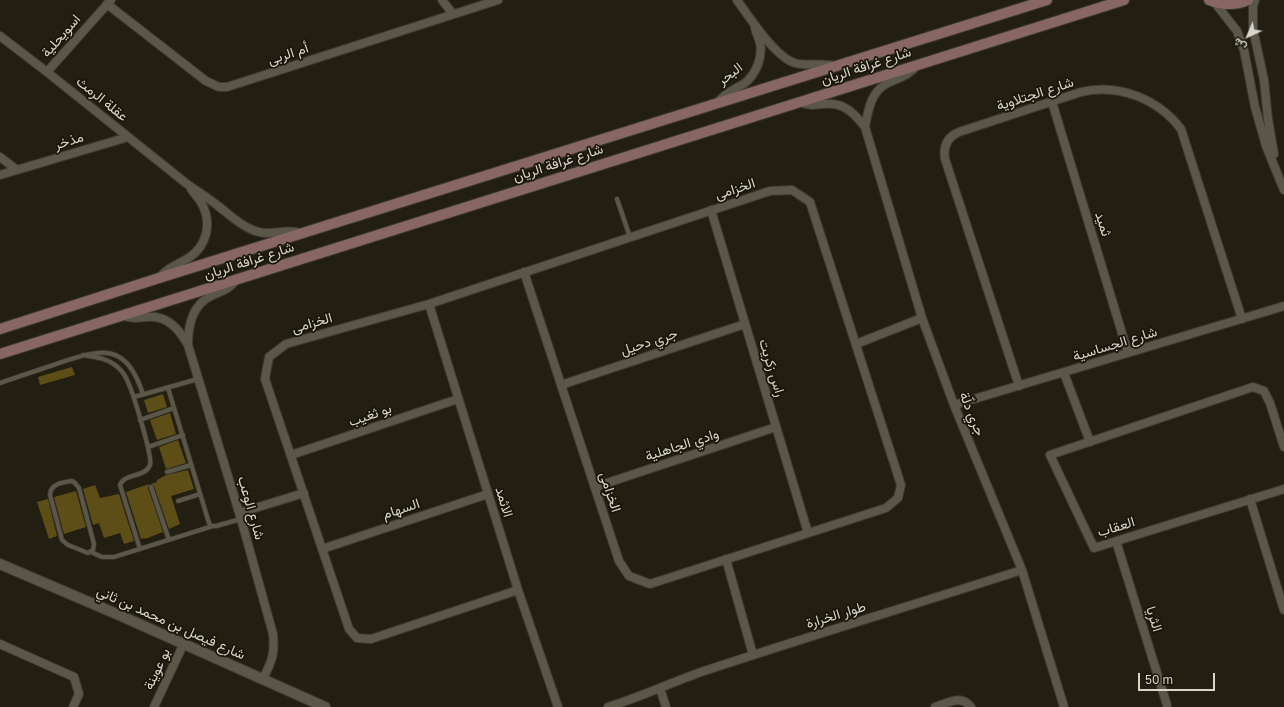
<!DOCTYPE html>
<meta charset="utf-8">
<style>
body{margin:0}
#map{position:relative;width:1284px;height:707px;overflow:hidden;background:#221f12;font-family:"Golos Text",Vazirmatn,sans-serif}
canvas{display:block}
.north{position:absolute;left:1228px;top:16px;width:40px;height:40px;-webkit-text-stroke:3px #191509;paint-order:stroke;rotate:224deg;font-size:11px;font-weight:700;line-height:16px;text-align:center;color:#d7d5cd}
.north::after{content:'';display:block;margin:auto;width:14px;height:18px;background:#d7d5cd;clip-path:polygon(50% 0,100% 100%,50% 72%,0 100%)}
.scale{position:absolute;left:1138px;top:673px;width:77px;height:18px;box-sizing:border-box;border:2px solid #d7d5cd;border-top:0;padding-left:5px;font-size:12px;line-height:14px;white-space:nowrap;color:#d7d5cd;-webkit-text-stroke:3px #191509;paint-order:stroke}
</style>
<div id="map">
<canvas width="1284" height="707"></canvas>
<div class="north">ش</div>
<div class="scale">50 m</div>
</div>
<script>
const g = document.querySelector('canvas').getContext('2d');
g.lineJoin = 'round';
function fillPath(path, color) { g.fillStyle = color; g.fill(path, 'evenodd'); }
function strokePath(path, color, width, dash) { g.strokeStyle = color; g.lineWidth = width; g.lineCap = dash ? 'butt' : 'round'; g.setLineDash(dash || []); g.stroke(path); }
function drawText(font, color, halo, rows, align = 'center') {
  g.font = font + ' "Golos Text",Vazirmatn,sans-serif'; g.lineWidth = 3.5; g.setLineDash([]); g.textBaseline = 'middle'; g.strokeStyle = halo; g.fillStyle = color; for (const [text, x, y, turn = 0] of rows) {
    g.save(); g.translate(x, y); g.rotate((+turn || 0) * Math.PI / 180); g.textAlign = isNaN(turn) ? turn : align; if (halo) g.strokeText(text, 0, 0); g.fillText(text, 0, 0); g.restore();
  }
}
fillPath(new Path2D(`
 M72 367 75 375 40 385 38 377Z
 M163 394 167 407 148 413 144 400Z
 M170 413 176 434 157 440 150 420Z
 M178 440 186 463 166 469 159 447Z
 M188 470 194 489 171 496 180 524 169 529 154 486 151 484 157 482V480L166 475Z
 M149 484 148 488 163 532 145 539 144 538 141 539 126 492Z
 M95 485 100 498 119 494 134 541 124 544 120 533 104 538 99 523 93 525 83 489Z
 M76 491 86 527 64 534 54 497Z
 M48 499 57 536 49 539 37 502Z`), '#5c4e16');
const service = new Path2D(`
 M617 199 630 237
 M83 355C95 357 106 358 115 365 121 369 125 375 128 382 133 393 153 457 150 465 145 478 124 473 120 485L140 549
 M0 383C20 376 39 370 59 363 103 348 126 343 143 394
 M168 388 209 523 211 526H216L241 519
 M134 397 198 379
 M140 420 174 408
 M148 447 183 435
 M167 472 191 465
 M72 481 75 483 79 488 94 544 93 550 88 553 68 545 62 540 50 495C50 484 63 482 72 481Z
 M151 487 169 540
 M178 501 200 494
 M91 552 102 557H114L213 526`);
const minor = new Path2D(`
 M442 0 453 14
 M737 0C749 17 776 58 795 63 809 67 822 62 835 66
 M1255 0 1253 6V29L1264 80 1268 119 1274 154
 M1215 3 1237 31 1244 50 1255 107 1266 146 1284 190
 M107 4 206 81 219 87H227L498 0
 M0 36 47 72 187 184C197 191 208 198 217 205 230 215 243 228 259 232 274 236 286 228 301 233
 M47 72 111 0
 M800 102C808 106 815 105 824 104 844 102 854 113 865 127L922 318 954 405 1022 570 1064 707
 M1052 102 1128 353
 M717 103C726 92 734 90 745 83 756 74 763 57 760 43 759 38 756 33 755 28
 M865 127C868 112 870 93 886 84 898 78 909 76 917 65
 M0 157 17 170
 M0 175 128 137
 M711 210 808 533
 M159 278C169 266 178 265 190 257 207 245 212 223 202 204 199 199 195 194 191 189
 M429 304 518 590 558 707
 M122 315C131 319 138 318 147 317 167 315 179 329 188 345L241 519 273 634C275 654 272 661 263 679
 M856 344 922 318
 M188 345C188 326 192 305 211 296 222 291 230 289 237 279
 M1064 373 1090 442
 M561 385 745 324
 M1019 386 945 159C943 146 947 137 959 132L1081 92C1119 83 1158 99 1181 129L1242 319
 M954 405 1284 306
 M1284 447 1270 403 1264 391 1253 387 1050 455 1094 548 1284 489
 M291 455 458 399
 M595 487 776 427
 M1250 499 1284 610
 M239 513 304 493
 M1116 541 1167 705
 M322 549 488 494
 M726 559 753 655
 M518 590 371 639 357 638 349 629 265 379 269 357 286 344 429 304 770 191 792 190 810 202 901 485 898 498 886 508 650 584 629 576 619 561 524 272
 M0 644 74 677 79 694 73 707
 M660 688 666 707
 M154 707 184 643
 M608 707C641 697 672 682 704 671 810 636 916 604 1022 570
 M935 707C948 703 961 694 971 707`);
const tertiary = new Path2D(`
 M0 564 119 615 325 707`);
const secondary = new Path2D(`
 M1209 0C1222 5 1235 6 1248 0
 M0 329 159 278 1047 0
 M0 354 1124 0`);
strokePath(service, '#3c3932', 5.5);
strokePath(minor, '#3c3932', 10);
strokePath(tertiary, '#3c3932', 12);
strokePath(secondary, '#3c3932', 12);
strokePath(service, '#5a5648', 4);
strokePath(minor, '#5a5648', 8);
strokePath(tertiary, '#5a5648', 10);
strokePath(secondary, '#886664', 10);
drawText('14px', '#d7d5cd', '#191509', [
 ["اسويحلية",61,36,-49],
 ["أم الربى",288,54,-18],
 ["شارع غرافة الريان",866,66,-18],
 ["البحر",730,74,-37],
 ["شارع الجتلاوية",1035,94,-18],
 ["عقلة الرمث",102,99,39],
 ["مذخر",69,141,-17],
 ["شارع غرافة الريان",558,163,-18],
 ["الخزامى",735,189,-18],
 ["ثميد",1103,224,73],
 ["شارع غرافة الريان",249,261,-18],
 ["الخزامى",312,323,-16],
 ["جري دحيل",649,342,-18],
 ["شارع الجساسية",1115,344,-17],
 ["راس زكريت",772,368,73],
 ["جري دلّة",972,414,68],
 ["بو ثغيب",370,415,-19],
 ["وادي الجاهلية",682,445,-18],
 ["الخزامى",610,492,72],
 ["الاثمد",504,502,73],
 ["شارع الوعب",251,508,74],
 ["السهام",401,509,-18],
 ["العقاب",1116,527,-17],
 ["طوار الخرارة",836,615,-17],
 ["الثريا",1154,619,73],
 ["شارع فيصل بن محمد بن ثاني",171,623,24],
 ["بو عوينة",157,669,-65]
]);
</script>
